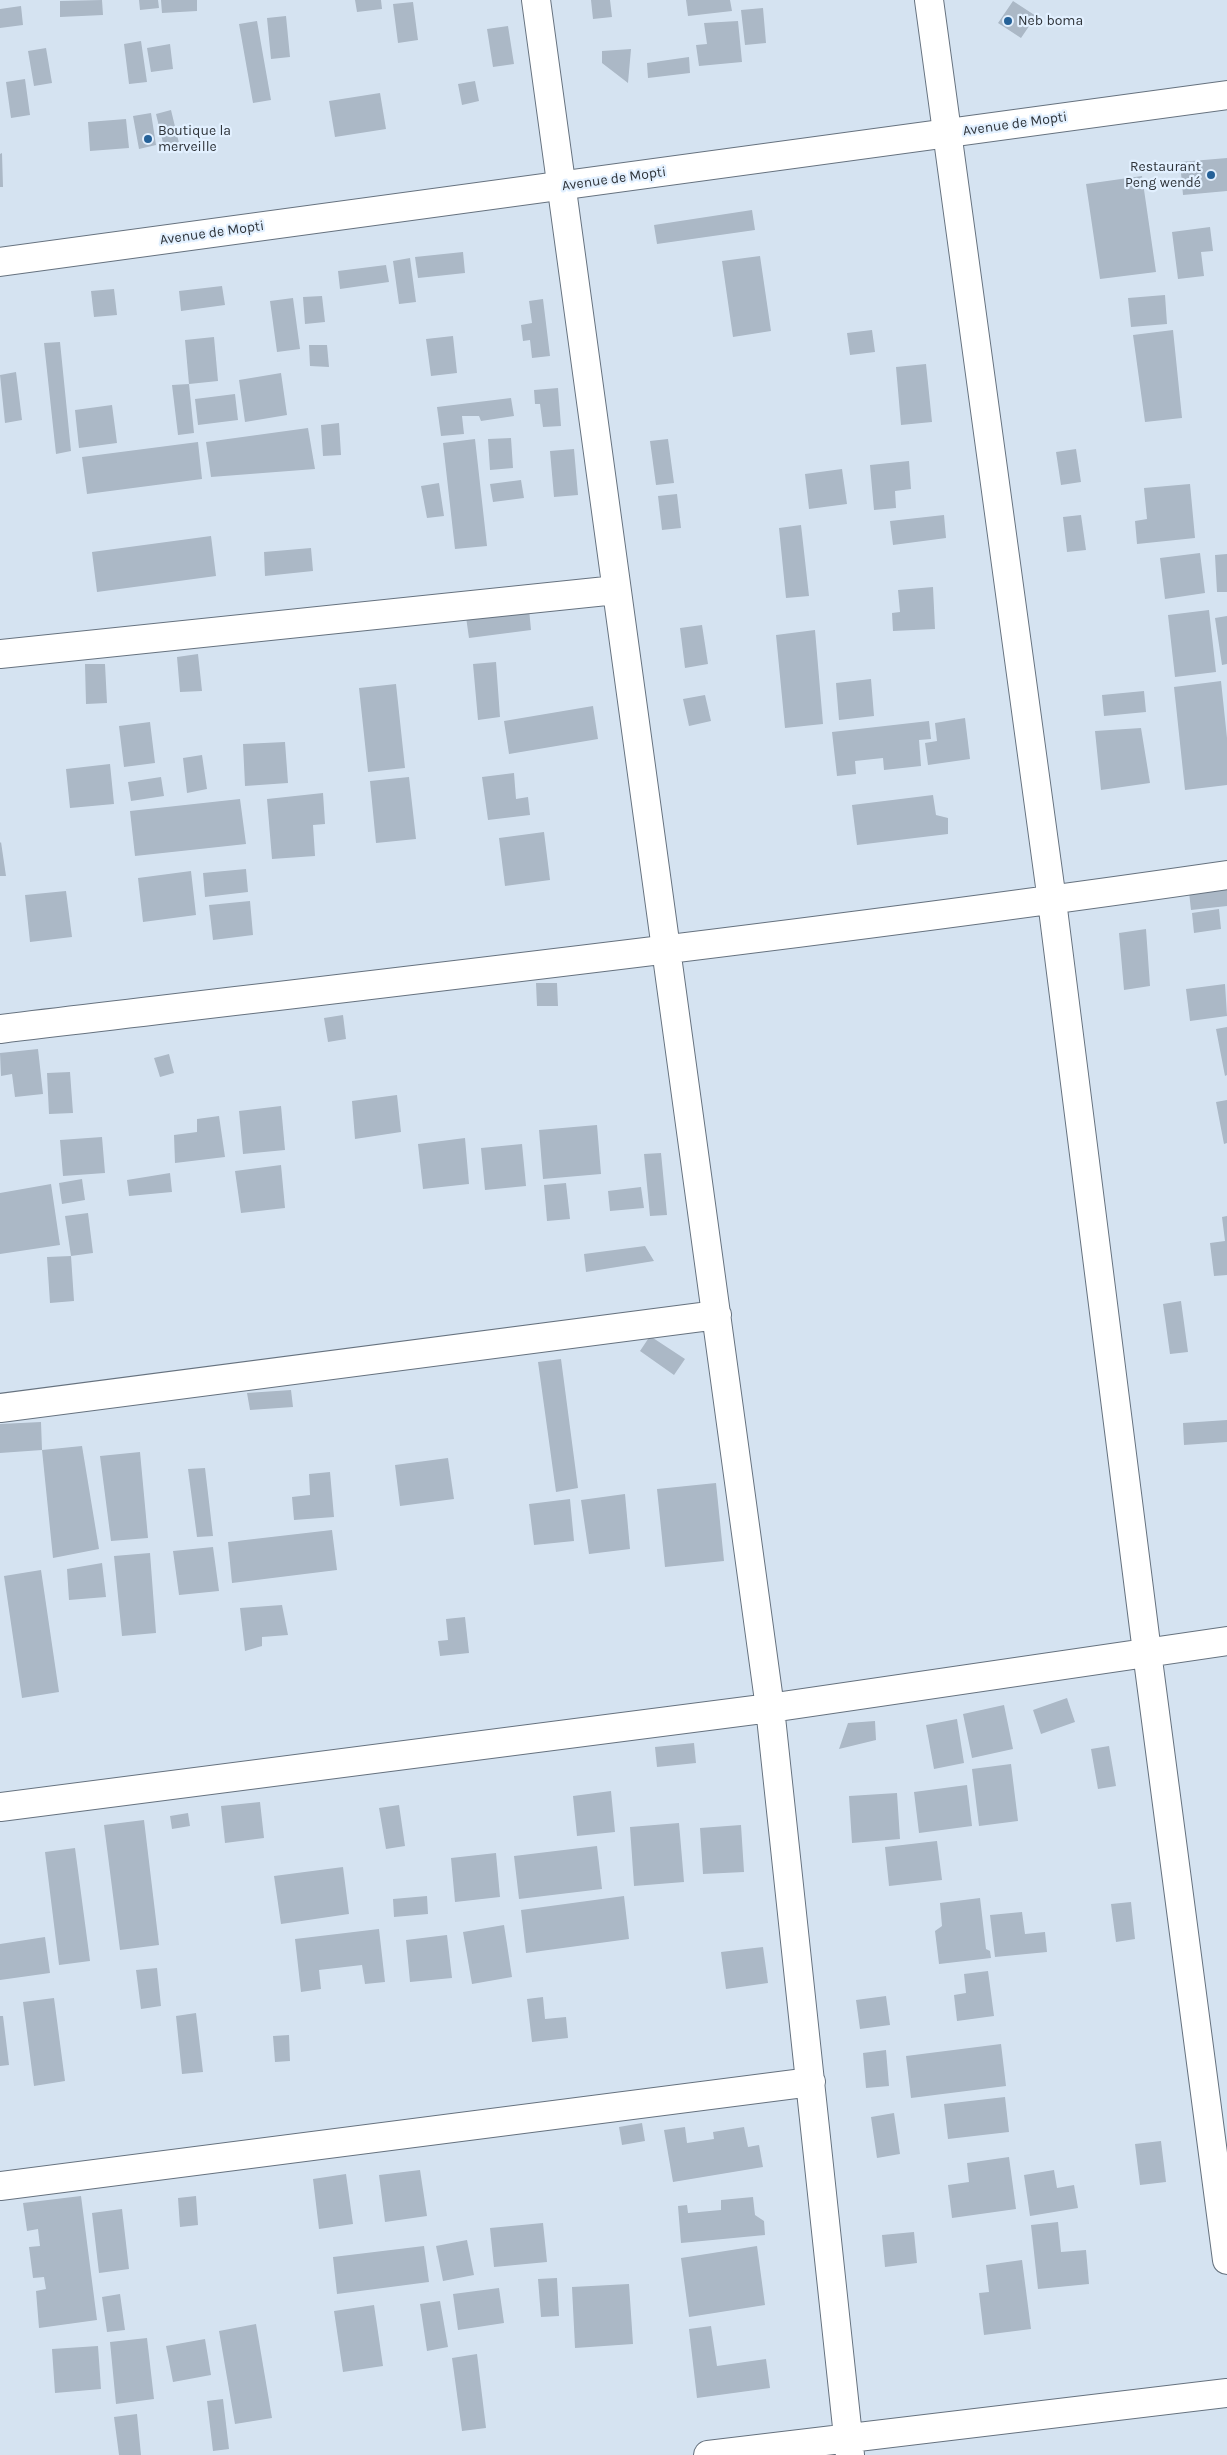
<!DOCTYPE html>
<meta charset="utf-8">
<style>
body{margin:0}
canvas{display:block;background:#d5e3f1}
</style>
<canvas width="1227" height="2455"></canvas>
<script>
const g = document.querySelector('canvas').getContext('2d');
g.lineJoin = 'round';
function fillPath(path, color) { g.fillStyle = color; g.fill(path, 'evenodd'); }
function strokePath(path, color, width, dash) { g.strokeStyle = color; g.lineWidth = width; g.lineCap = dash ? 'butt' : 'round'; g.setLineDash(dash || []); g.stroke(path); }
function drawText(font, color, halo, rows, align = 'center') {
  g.font = font + ' Karla,sans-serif'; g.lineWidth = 4.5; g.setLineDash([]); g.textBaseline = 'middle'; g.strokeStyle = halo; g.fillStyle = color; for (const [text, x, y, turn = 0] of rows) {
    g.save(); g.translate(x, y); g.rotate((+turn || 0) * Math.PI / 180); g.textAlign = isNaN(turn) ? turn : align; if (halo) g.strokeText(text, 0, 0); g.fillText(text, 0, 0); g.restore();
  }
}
fillPath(new Path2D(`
 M102 0 103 15 60 17V1Z
 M139 0H158L159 8 140 10Z
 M161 0H197V11L162 13Z
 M355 0H381L382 9 357 12Z
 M591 0H610L612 17 593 19Z
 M686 0H730L732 11 688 16Z
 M1013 1 1036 16 1021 38 998 23Z
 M413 2 418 40 398 43 393 4Z
 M21 6 23 25 0 28V9Z
 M763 8 766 43 745 45 741 10Z
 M286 16 290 57 271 59 267 18Z
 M257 21 271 100 253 103 239 24Z
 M738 21 742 62 699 66 696 45 707 44 704 23Z
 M508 26 514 64 493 67 487 29Z
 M141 41 147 82 129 84 124 44Z
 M170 44 173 69 151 72 147 48Z
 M46 48 52 83 34 86 28 51Z
 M631 49 628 83 602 63V51Z
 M689 57 690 73 648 78 647 63Z
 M25 79 30 115 11 118 6 82Z
 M475 81 479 101 462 105 458 84Z
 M380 93 386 129 335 137 329 101Z
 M171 110 179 143 164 147 156 114Z
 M151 113 156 145 139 149 133 116Z
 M126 119 129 148 90 151 88 122Z
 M2 153 3 187H0V154Z
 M1227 158V191L1183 195 1180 162Z
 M1142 176 1156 272 1100 279 1086 184Z
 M752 210 755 230 657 244 654 225Z
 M1210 227 1213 251 1201 252 1204 276 1178 279 1172 232Z
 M463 252 465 273 418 278 415 257Z
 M760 256 771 331 733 337 722 261Z
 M410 258 416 302 399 304 393 261Z
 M386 265 389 282 340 289 338 271Z
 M222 286 225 305 181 311 179 291Z
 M114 289 117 315 94 317 91 291Z
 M1165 295 1167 324 1131 327 1128 298Z
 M322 296 325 322 305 324 303 297Z
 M293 298 300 349 277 352 270 301Z
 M543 299 550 356 532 358 530 340 523 341 521 325 532 323 529 301Z
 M872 330 875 352 850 355 847 333Z
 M1173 330 1182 418 1145 422 1133 335Z
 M453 336 457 373 431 376 426 339Z
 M214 337 218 381 189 384 185 340Z
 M60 342 71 451 56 454 44 343Z
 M309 345H327L329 367 310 366Z
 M926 364 932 422 901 425 896 367Z
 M16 372 22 420 5 423 0 375Z
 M281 373 287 415 245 422 239 380Z
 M189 384 194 433 178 435 172 385Z
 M558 388 561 426 543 427 540 404H535L534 390Z
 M235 394 238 420 198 425 195 399Z
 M511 398 514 416 481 421 479 416H462L464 434 441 436 437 407Z
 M112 405 117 443 79 448 75 410Z
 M339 423 341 455 323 456 321 425Z
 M308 428 315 469 211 477 206 442Z
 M511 438 513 468 490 470 488 439Z
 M475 439 487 546 455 549 443 443Z
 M668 439 674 483 656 485 650 441Z
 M198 442 202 479 87 494 82 457Z
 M574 449 578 495 554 497 550 451Z
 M1076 449 1081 482 1061 485 1056 452Z
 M909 461 911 489 895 491 896 508 874 510 870 465Z
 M842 469 847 504 809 509 805 474Z
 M521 480 524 498 493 502 490 484Z
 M439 483 444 516 427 518 421 486Z
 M1190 484 1195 538 1137 544 1135 521 1147 519 1144 488Z
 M677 494 681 528 662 530 658 496Z
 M944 515 946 538 893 545 890 521Z
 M1081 515 1086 550 1067 552 1063 517Z
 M801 525 809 596 786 598 779 528Z
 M211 536 216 576 97 592 92 552Z
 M311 548 313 571 265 576 264 552Z
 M1200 553 1205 593 1165 599 1160 558Z
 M1227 554V592H1217L1215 555Z
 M933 587 935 629 893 631 892 613 900 612 898 590Z
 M529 609 531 630 469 638 466 617Z
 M1209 610 1216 672 1175 677 1168 615Z
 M1227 616V664L1222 665 1215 618Z
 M702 625 708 664 685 668 680 628Z
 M815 630 823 724 785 728 776 635Z
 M198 654 202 691 180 692 177 657Z
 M496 662 500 717 478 720 473 664Z
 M85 664H105L107 703 86 704Z
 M871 679 874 716 839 720 836 683Z
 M1221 681 1227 738V785L1185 790 1174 687Z
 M396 684 405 768 368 772 359 688Z
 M1144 691 1146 712 1104 716 1102 695Z
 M705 695 711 721 689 726 683 699Z
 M593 706 598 739 509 754 504 721Z
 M965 718 970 759 928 765 925 743 937 741 935 723Z
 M929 721 931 739 919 740 921 766 884 770 883 758 855 761 856 774 837 776 832 732Z
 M150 722 155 763 124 767 119 726Z
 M1141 728 1150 783 1101 790 1095 731Z
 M285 742 288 783 245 786 243 744Z
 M202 755 207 789 187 793 183 758Z
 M110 764 114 804 70 808 66 769Z
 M514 773 516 799 528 797 530 815 488 820 482 777Z
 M161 777 164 796 131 801 128 782Z
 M409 777 416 839 376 843 370 781Z
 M323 793 325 824 313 825 315 856 272 859 267 799Z
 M933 795 936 815 948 818V834L857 845 852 805Z
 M240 799 246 844 135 856 130 811Z
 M544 832 550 880 505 886 499 838Z
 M1 842 6 876H0V843Z
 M246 869 248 892 205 897 203 873Z
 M191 871 196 915 143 922 138 878Z
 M1227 887V906L1191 910 1189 892Z
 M66 891 72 937 30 942 25 895Z
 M250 901 253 935 213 940 209 905Z
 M1219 909 1221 929 1194 933 1192 913Z
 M1146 929 1150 986 1124 990 1119 933Z
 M536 983H557L558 1006H537Z
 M1225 984 1227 1016 1190 1021 1186 989Z
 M343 1015 346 1039 328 1042 324 1018Z
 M1227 1027V1075L1225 1076 1216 1029Z
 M38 1049 43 1094 15 1097 12 1074 1 1076 0 1053Z
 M169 1054 174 1073 160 1077 154 1058Z
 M70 1072 73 1113 49 1114 47 1073Z
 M397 1095 401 1132 355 1139 352 1101Z
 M1227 1100V1143L1224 1144 1216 1102Z
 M281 1106 285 1150 243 1154 239 1111Z
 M219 1116 225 1157 175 1163 174 1135 197 1132V1119Z
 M597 1125 601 1174 543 1179 539 1130Z
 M102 1137 105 1173 63 1176 60 1140Z
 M465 1138 469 1184 423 1189 418 1144Z
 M522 1144 526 1186 485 1190 481 1148Z
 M661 1153 667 1215 650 1216 644 1154Z
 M281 1165 285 1208 241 1213 235 1171Z
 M170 1173 172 1192 129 1196 127 1180Z
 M82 1179 85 1200 62 1204 59 1183Z
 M566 1183 570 1219 547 1221 544 1185Z
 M51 1184 60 1245 0 1254V1193Z
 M641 1187 644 1208 610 1211 608 1191Z
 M88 1213 93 1253 71 1256 74 1301 50 1303 47 1257 71 1256 65 1216Z
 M1227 1216V1275L1214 1276 1210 1243 1225 1241 1222 1217Z
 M645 1246 654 1261 586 1272 584 1254Z
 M1181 1301 1188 1352 1170 1354 1163 1304Z
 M650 1336 685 1359 674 1375 640 1351Z
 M561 1359 578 1488 556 1492 538 1362Z
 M291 1390 293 1407 250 1410 247 1393Z
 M1227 1420V1442L1184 1445 1183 1423Z
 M41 1422 42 1450 0 1453V1424Z
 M82 1446 99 1549 53 1558 42 1450Z
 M140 1452 148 1538 111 1541 100 1456Z
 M448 1458 454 1499 400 1506 395 1465Z
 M205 1468 213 1536 197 1537 188 1469Z
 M330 1472 334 1517 294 1520 292 1497 310 1495 309 1474Z
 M716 1483 724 1561 665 1567 657 1489Z
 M625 1494 630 1549 589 1554 581 1500Z
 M570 1499 574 1541 534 1545 529 1504Z
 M332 1530 337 1570 232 1583 228 1542Z
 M213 1547 219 1591 179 1595 173 1551Z
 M150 1553 156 1633 122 1636 114 1556Z
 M102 1563 106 1597 69 1600 67 1569Z
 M41 1570 59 1692 22 1698 4 1576Z
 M282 1605 288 1635 262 1637V1646L245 1651 240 1608Z
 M465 1617 469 1653 440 1656 438 1641 448 1640 446 1619Z
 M1067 1698 1075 1722 1041 1734 1033 1710Z
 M1004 1705 1013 1749 972 1758 963 1714Z
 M957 1719 964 1763 934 1769 926 1725Z
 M875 1721 876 1740 839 1749 848 1723Z
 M694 1743 696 1763 657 1767 655 1747Z
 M1109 1746 1116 1786 1098 1789 1091 1749Z
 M1011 1764 1018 1821 979 1826 972 1769Z
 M967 1785 972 1826 919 1833 914 1792Z
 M611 1791 615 1832 577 1836 573 1796Z
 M897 1793 900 1839 852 1843 849 1796Z
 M260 1802 264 1838 225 1843 221 1806Z
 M399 1805 405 1846 386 1849 379 1808Z
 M188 1813 190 1826 172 1829 170 1816Z
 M144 1820 159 1945 120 1950 104 1825Z
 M679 1823 684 1882 634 1886 630 1827Z
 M741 1825 744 1872 703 1874 700 1828Z
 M937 1841 942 1880 889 1886 885 1847Z
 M597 1846 602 1889 519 1899 514 1856Z
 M75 1848 90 1961 59 1965 45 1852Z
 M496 1853 500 1897 455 1902 451 1858Z
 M343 1867 349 1914 281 1924 274 1876Z
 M427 1896 428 1914 394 1917 393 1899Z
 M624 1896 629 1939 526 1953 521 1910Z
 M980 1898 986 1949 990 1951 991 1958 939 1964 935 1931 942 1926 940 1903Z
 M1131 1902 1135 1939 1116 1942 1111 1904Z
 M1022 1912 1025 1934 1045 1932 1047 1952 995 1957 990 1915Z
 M504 1925 512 1977 472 1984 463 1932Z
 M379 1929 385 1982 365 1984 362 1965 319 1970 321 1989 301 1992 295 1939Z
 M447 1935 452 1978 410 1982 406 1940Z
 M45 1937 50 1973 0 1980V1944Z
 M763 1947 768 1983 726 1989 721 1952Z
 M157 1968 161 2006 141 2009 136 1970Z
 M988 1971 994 2016 957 2021 954 1995 966 1993 964 1974Z
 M886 1996 890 2025 860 2029 856 2000Z
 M543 1997 545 2019 566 2017 568 2038 532 2042 527 1999Z
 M54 1998 65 2081 34 2086 23 2002Z
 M196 2013 203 2072 182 2074 176 2016Z
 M0 2016H3L9 2065 0 2066Z
 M289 2035 290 2061 275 2062 273 2036Z
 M1001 2044 1006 2086 911 2098 906 2056Z
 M886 2050 889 2086 866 2088 863 2053Z
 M1005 2097 1009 2132 948 2139 944 2104Z
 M894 2113 900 2154 877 2158 871 2117Z
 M642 2123 645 2141 622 2145 619 2127Z
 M685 2127 687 2143 714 2139 713 2132 744 2127 748 2147 759 2145 763 2167 673 2182 664 2130Z
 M1161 2141 1166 2182 1140 2185 1135 2144Z
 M1009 2157 1016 2209 952 2218 948 2185 969 2182 967 2163Z
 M420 2170 427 2216 385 2222 379 2175Z
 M1054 2170 1057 2188 1074 2185 1078 2208 1030 2216 1024 2175Z
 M346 2174 353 2224 319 2229 313 2179Z
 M81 2196 97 2320 39 2328 36 2291 46 2289 44 2277 33 2278 29 2247 40 2246 38 2229 27 2231 23 2203Z
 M196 2196 198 2225 180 2227 178 2198Z
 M753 2197 755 2215 764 2221 765 2235 681 2243 678 2206 687 2205 688 2213 721 2210V2200Z
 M122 2209 129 2269 99 2273 92 2213Z
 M1058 2222 1061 2252 1086 2250 1089 2284 1038 2289 1031 2225Z
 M543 2223 547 2262 494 2267 490 2228Z
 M914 2232 917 2263 885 2267 882 2235Z
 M467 2240 474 2275 443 2281 436 2246Z
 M424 2246 429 2282 337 2294 333 2257Z
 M757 2246 765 2305 689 2317 681 2258Z
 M1022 2260 1031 2329 984 2335 979 2293 989 2292 986 2265Z
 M557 2278 559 2316 541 2317 538 2279Z
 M629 2284 633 2344 575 2348 572 2287Z
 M499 2288 504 2323 458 2330 453 2294Z
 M120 2294 125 2330 107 2332 102 2297Z
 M440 2301 448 2347 427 2351 420 2304Z
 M374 2305 383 2366 343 2372 334 2311Z
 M256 2324 272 2418 235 2424 219 2331Z
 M711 2326 717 2366 766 2359 770 2388 697 2398 689 2329Z
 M147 2338 154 2399 116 2404 110 2342Z
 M205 2339 211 2375 173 2382 166 2346Z
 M98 2346 101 2389 55 2393 52 2349Z
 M477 2354 486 2428 462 2431 452 2358Z
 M223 2399 229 2449 213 2451 207 2401Z
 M137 2414 141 2455H119L114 2417Z`), '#abb8c6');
const minor = new Path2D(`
 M536 0 770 1708 850 2455
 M929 0 1052 901 1147 1652 1227 2260
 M0 654 616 590
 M0 1029C409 980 819 934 1227 875
 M0 1408 717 1315
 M0 1807 770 1708 1227 1641
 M0 2186 811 2082
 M708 2455 1227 2393`);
const tertiary = new Path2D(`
 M0 262 1227 95`);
strokePath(minor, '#66727f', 30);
strokePath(tertiary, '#66727f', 30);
strokePath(minor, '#fff', 28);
strokePath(tertiary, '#fff', 28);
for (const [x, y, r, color] of [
 [1008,21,5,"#256198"],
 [148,139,5,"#256198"],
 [1211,175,5,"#256198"]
]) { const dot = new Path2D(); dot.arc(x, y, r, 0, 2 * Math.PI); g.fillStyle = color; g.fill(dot); strokePath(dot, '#e2f0ff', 2); }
drawText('14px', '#2f343a', '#e2f0ff', [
 ["Neb boma",1018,21],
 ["Boutique la",158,131],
 ["merveille",158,147],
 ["Restaurant",1201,167,"right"],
 ["Peng wendé",1201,183,"right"]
], 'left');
drawText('14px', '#2f343a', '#e2f0ff', [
 ["Avenue de Mopti",1015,124,-8],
 ["Avenue de Mopti",614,179,-8],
 ["Avenue de Mopti",212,233,-8]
]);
</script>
